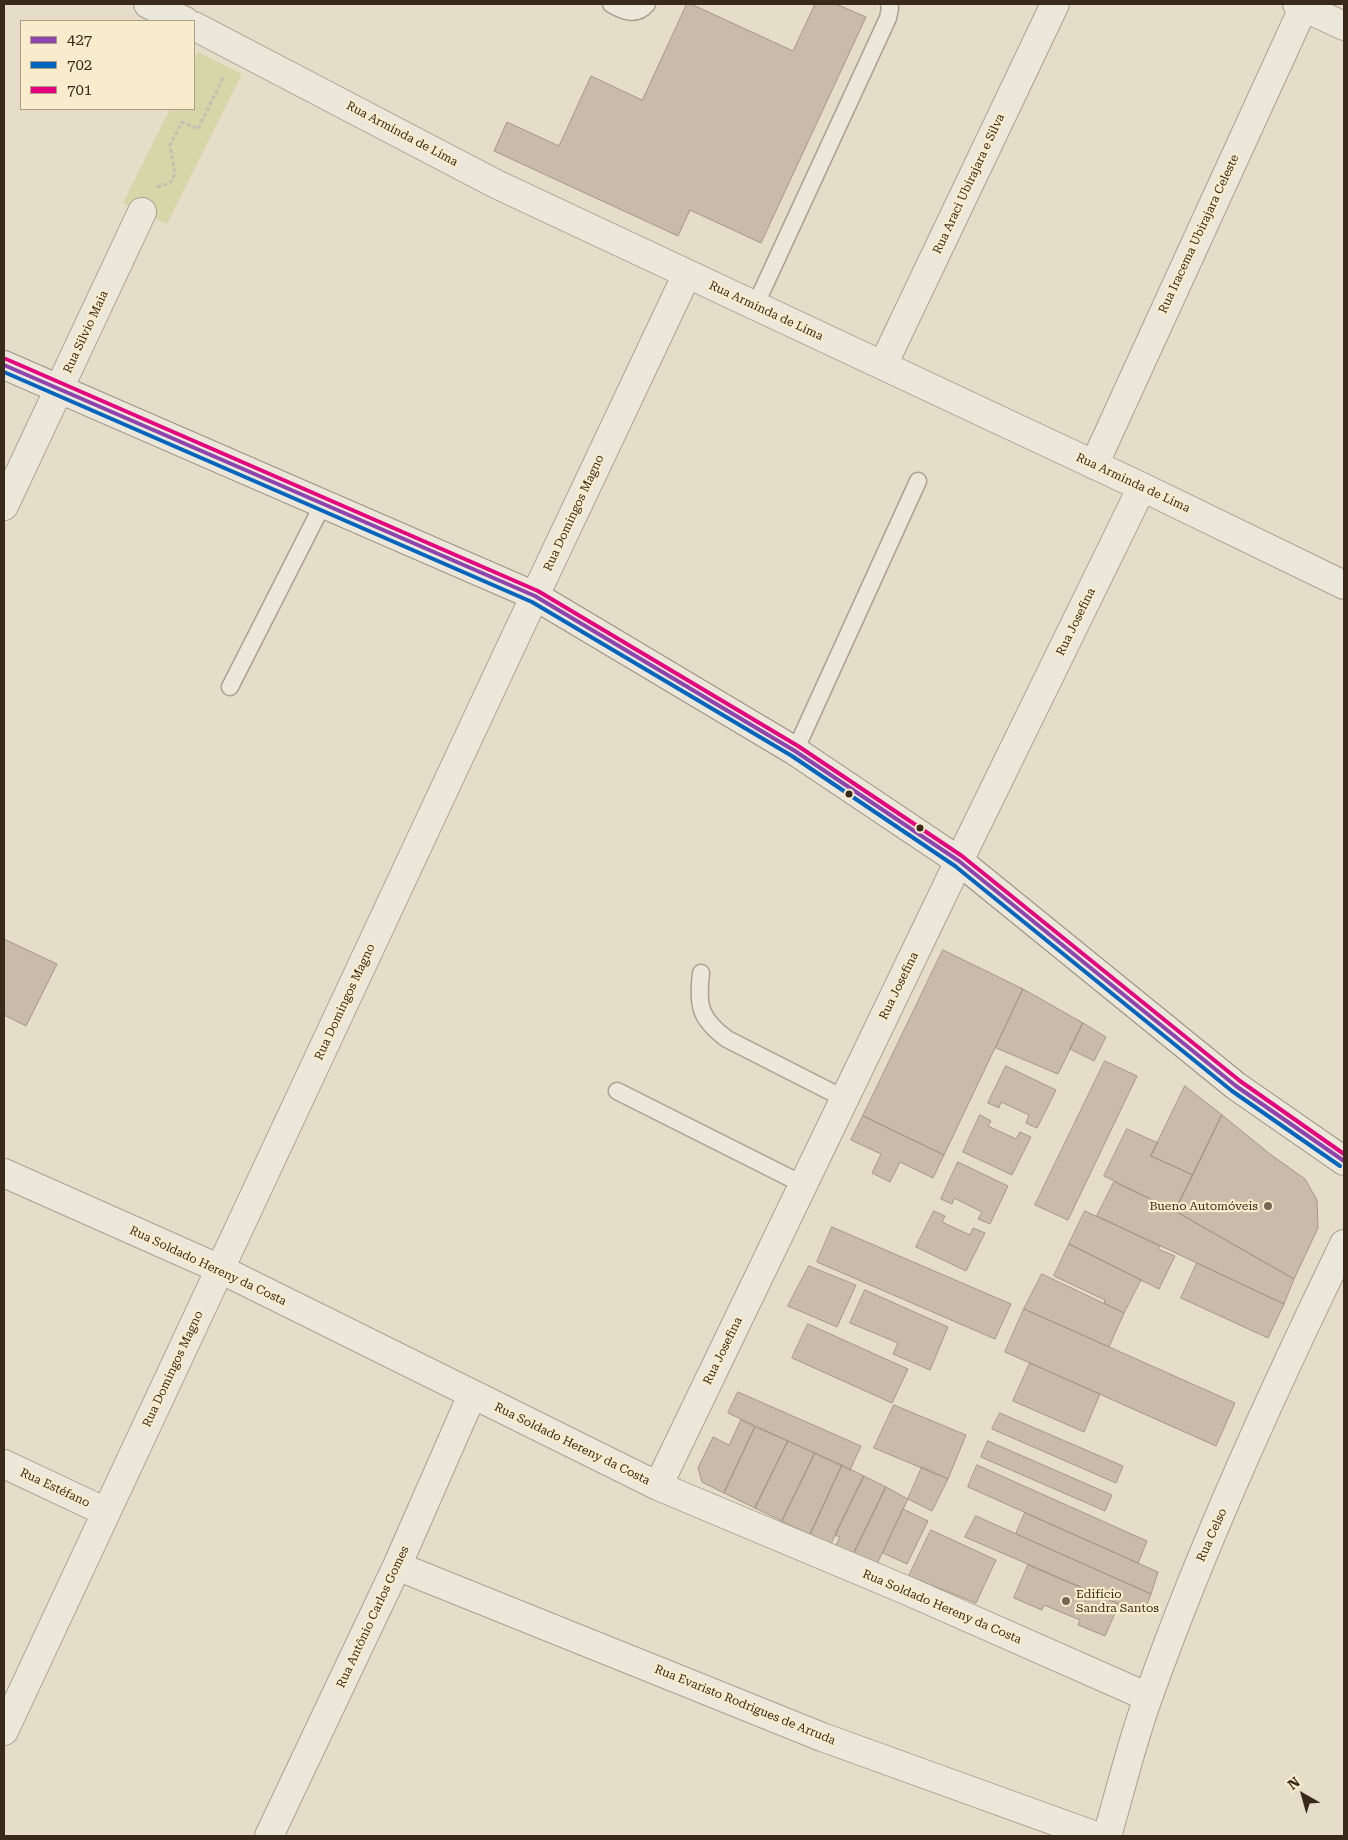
<!DOCTYPE html>
<meta charset="utf-8">
<style>
body{margin:0}
#map{position:relative;width:1348px;height:1840px;overflow:hidden;background:#e5ddc8;font-family:"Roboto Serif",serif}
canvas{display:block}
.frame{position:absolute;inset:0;border:5px solid #39291a;pointer-events:none}
.legend{position:absolute;left:20px;top:20px;width:175px;height:90px;box-sizing:border-box;background:#f9eccc;border:1px solid #ac9e85;margin:0;padding:6px 9px;list-style:none;font-size:15px;color:#39291a}
.legend li{display:flex;align-items:center;gap:10px;height:25px}
.legend b{width:25px;border:1px solid #ac9e85}
.north{position:absolute;left:1278px;top:1770px;width:50px;height:50px;-webkit-text-stroke:4px #f9eccc;paint-order:stroke;rotate:322deg;font-size:14px;font-weight:700;line-height:20px;text-align:center;color:#39291a}
.north::after{content:'';display:block;margin:auto;width:18px;height:22px;background:#39291a;clip-path:polygon(50% 0,100% 100%,50% 72%,0 100%)}
</style>
<div id="map">
<canvas width="1348" height="1840"></canvas>
<div class="frame"></div>
<ul class="legend">
<li><b style="height:6px;background:#8e44ad"></b>427</li>
<li><b style="height:6px;background:#0065bd"></b>702</li>
<li><b style="height:6px;background:#e5007d"></b>701</li>
</ul>
<div class="north">N</div>
</div>
<script>
const g = document.querySelector('canvas').getContext('2d');
g.lineJoin = 'round';
function fillPath(path, color) { g.fillStyle = color; g.fill(path, 'evenodd'); }
function strokePath(path, color, width, dash) { g.strokeStyle = color; g.lineWidth = width; g.lineCap = dash ? 'butt' : 'round'; g.setLineDash(dash || []); g.stroke(path); }
function drawText(font, color, halo, rows, align = 'center') {
  g.font = font + ' "Roboto Serif",serif'; g.lineWidth = 4.5; g.setLineDash([]); g.textBaseline = 'middle'; g.strokeStyle = halo; g.fillStyle = color; for (const [text, x, y, turn = 0] of rows) {
    g.save(); g.translate(x, y); g.rotate((+turn || 0) * Math.PI / 180); g.textAlign = isNaN(turn) ? turn : align; if (halo) g.strokeText(text, 0, 0); g.fillText(text, 0, 0); g.restore();
  }
}
fillPath(new Path2D(`
 M198 52 242 74 167 224 123 203 170 109H194V61Z`), '#d6d6a8');
const building = new Path2D(`
 M687 4H691L793 51 815 4H836L866 17 761 243 690 210 678 236 494 151 507 122 559 146 591 76 642 100Z
 M4 939 57 964 26 1026 4 1015Z
 M943 950 1023 989 944 1155 863 1116Z
 M1023 989 1083 1023 1058 1074 996 1048Z
 M1083 1023 1106 1037 1094 1061 1070 1049Z
 M1105 1061 1137 1076 1068 1220 1035 1205Z
 M1006 1066 1056 1090 1037 1128 1026 1123 1029 1115 1001 1102 999 1108 988 1103Z
 M1185 1086 1222 1115 1193 1175 1151 1156Z
 M980 1115 991 1121 988 1126 1016 1139 1020 1132 1031 1137 1012 1175 963 1152Z
 M1222 1115 1270 1154 1305 1179 1317 1200 1318 1228 1294 1279 1175 1211Z
 M863 1116 944 1155 933 1178 900 1162 890 1182 872 1173 881 1154 851 1140Z
 M1127 1129 1158 1143 1151 1156 1193 1175 1175 1211 1104 1176Z
 M958 1162 1008 1186 990 1224 978 1219 982 1212 954 1198 952 1204 941 1199Z
 M1114 1182 1175 1211 1294 1279 1284 1304 1097 1216Z
 M934 1211 945 1216 942 1222 970 1235 973 1228 985 1233 966 1271 916 1247Z
 M1085 1211 1160 1246 1158 1249 1175 1256 1159 1289 1069 1244Z
 M832 1227 1011 1304 995 1339 817 1262Z
 M1069 1244 1141 1280 1124 1313 1104 1303 1105 1300 1054 1276Z
 M1197 1263 1284 1304 1268 1338 1181 1298Z
 M809 1266 856 1285 837 1327 788 1306Z
 M1042 1274 1124 1313 1109 1347 1024 1309Z
 M865 1290 948 1327 930 1370 893 1354 898 1343 850 1323Z
 M1024 1309 1235 1403 1216 1446 1005 1352Z
 M808 1324 908 1369 892 1403 792 1358Z
 M1030 1363 1100 1394 1084 1432 1013 1401Z
 M738 1392 861 1446 850 1470 728 1413Z
 M894 1405 966 1435 948 1479 874 1448Z
 M1000 1413 1123 1466 1116 1483 992 1429Z
 M741 1420 755 1427 724 1493 702 1482 698 1468 713 1437 729 1445Z
 M755 1427 788 1441 755 1508 724 1493Z
 M788 1441 815 1453 782 1521 755 1508Z
 M988 1441 1112 1495 1105 1511 981 1457Z
 M815 1453 842 1465 810 1535 782 1521Z
 M842 1465 864 1476 831 1544 810 1535Z
 M977 1465 1147 1541 1138 1563 968 1487Z
 M922 1467 948 1479 932 1511 908 1499Z
 M864 1476 886 1487 853 1555 835 1547 840 1537 835 1535Z
 M886 1487 908 1499 877 1564 853 1555Z
 M903 1509 928 1521 907 1564 883 1553Z
 M1025 1513 1158 1572 1151 1594 1016 1534Z
 M976 1516 1151 1594 1143 1614 965 1537Z
 M931 1530 996 1560 976 1603 909 1576Z
 M1028 1565 1119 1604 1105 1636 1078 1625 1080 1620 1044 1605 1042 1610 1014 1598Z`);
fillPath(building, '#cabaa9');
strokePath(building, '#a59787', 1);
const service = new Path2D(`
 M611 4C623 11 636 17 647 4
 M755 306 888 18 890 8 889 4
 M230 687 323 504
 M795 751 918 481
 M701 973C697 1006 700 1019 727 1039L845 1099
 M617 1091 804 1185`);
const minor = new Path2D(`
 M148 4 185 21
 M1297 4 1344 26
 M194 26 496 184 1142 487 1344 585
 M883 365 1055 4
 M1094 465 1305 4
 M4 506 142 212
 M4 1173 220 1269 658 1486 908 1591 1148 1697
 M4 1464 106 1512
 M658 1486 959 861 1142 487
 M397 1566 822 1737 1096 1836
 M4 1731 514 640 687 274
 M269 1836 397 1566 472 1395
 M1107 1836C1121 1789 1132 1741 1149 1695 1204 1541 1273 1391 1344 1244`);
const secondary = new Path2D(`
 M4 365 535 596 795 751 959 861 1236 1086 1344 1161`);
strokePath(service, '#aaa192', 19);
strokePath(minor, '#aaa192', 30);
strokePath(secondary, '#999182', 30);
strokePath(new Path2D(`
 M157 187 170 183 175 174 170 145 182 122 198 129 224 76`), '#c5beb1', 3, [4, 2.5]);
strokePath(service, '#ece7db', 16);
strokePath(minor, '#ece7db', 28);
strokePath(secondary, '#ece7db', 28);
strokePath(new Path2D(`
 M4 365 535 596 795 751 959 861 1236 1086 1344 1161`), '#8e44ad', 4);
strokePath(new Path2D(`
 M4 372 532 602 792 756 955 866 1232 1091 1340 1166`), '#0065bd', 4);
strokePath(new Path2D(`
 M6 359 538 591 798 746 962 856 1240 1081 1344 1154`), '#e5007d', 4);
for (const [x, y, r, color] of [
 [849,794,4.5,"#39291a"],
 [920,828,4.5,"#39291a"],
 [1268,1206,5,"#756857"],
 [1066,1601,5,"#756857"]
]) { const dot = new Path2D(); dot.arc(x, y, r, 0, 2 * Math.PI); g.fillStyle = color; g.fill(dot); strokePath(dot, '#f9eccc', 2); }
drawText('12px', '#39291a', '#f9eccc', [
 ["Rua Arminda de Lima",402,134,28],
 ["Rua Araci Ubirajara e Silva",969,184,-65],
 ["Rua Iracema Ubirajara Celeste",1199,234,-65],
 ["Rua Arminda de Lima",766,311,25],
 ["Rua Silvio Maia",86,332,-65],
 ["Rua Arminda de Lima",1133,483,25],
 ["Rua Domingos Magno",574,513,-65],
 ["Rua Josefina",1076,622,-64],
 ["Rua Josefina",899,986,-64],
 ["Rua Domingos Magno",345,1002,-65],
 ["Rua Soldado Hereny da Costa",208,1266,25],
 ["Rua Josefina",723,1351,-64],
 ["Rua Domingos Magno",173,1369,-65],
 ["Rua Soldado Hereny da Costa",572,1444,26],
 ["Rua Estéfano",55,1488,25],
 ["Rua Celso",1212,1535,-66],
 ["Rua Soldado Hereny da Costa",942,1607,23],
 ["Rua Antônio Carlos Gomes",373,1617,-65],
 ["Rua Evaristo Rodrigues de Arruda",745,1705,22]
]);
drawText('12px', '#39291a', '#f9eccc', [
 ["Bueno Automóveis",1258,1206],
 ["Edifício",1076,1594,"left"],
 ["Sandra Santos",1076,1608,"left"]
], 'right');
</script>
